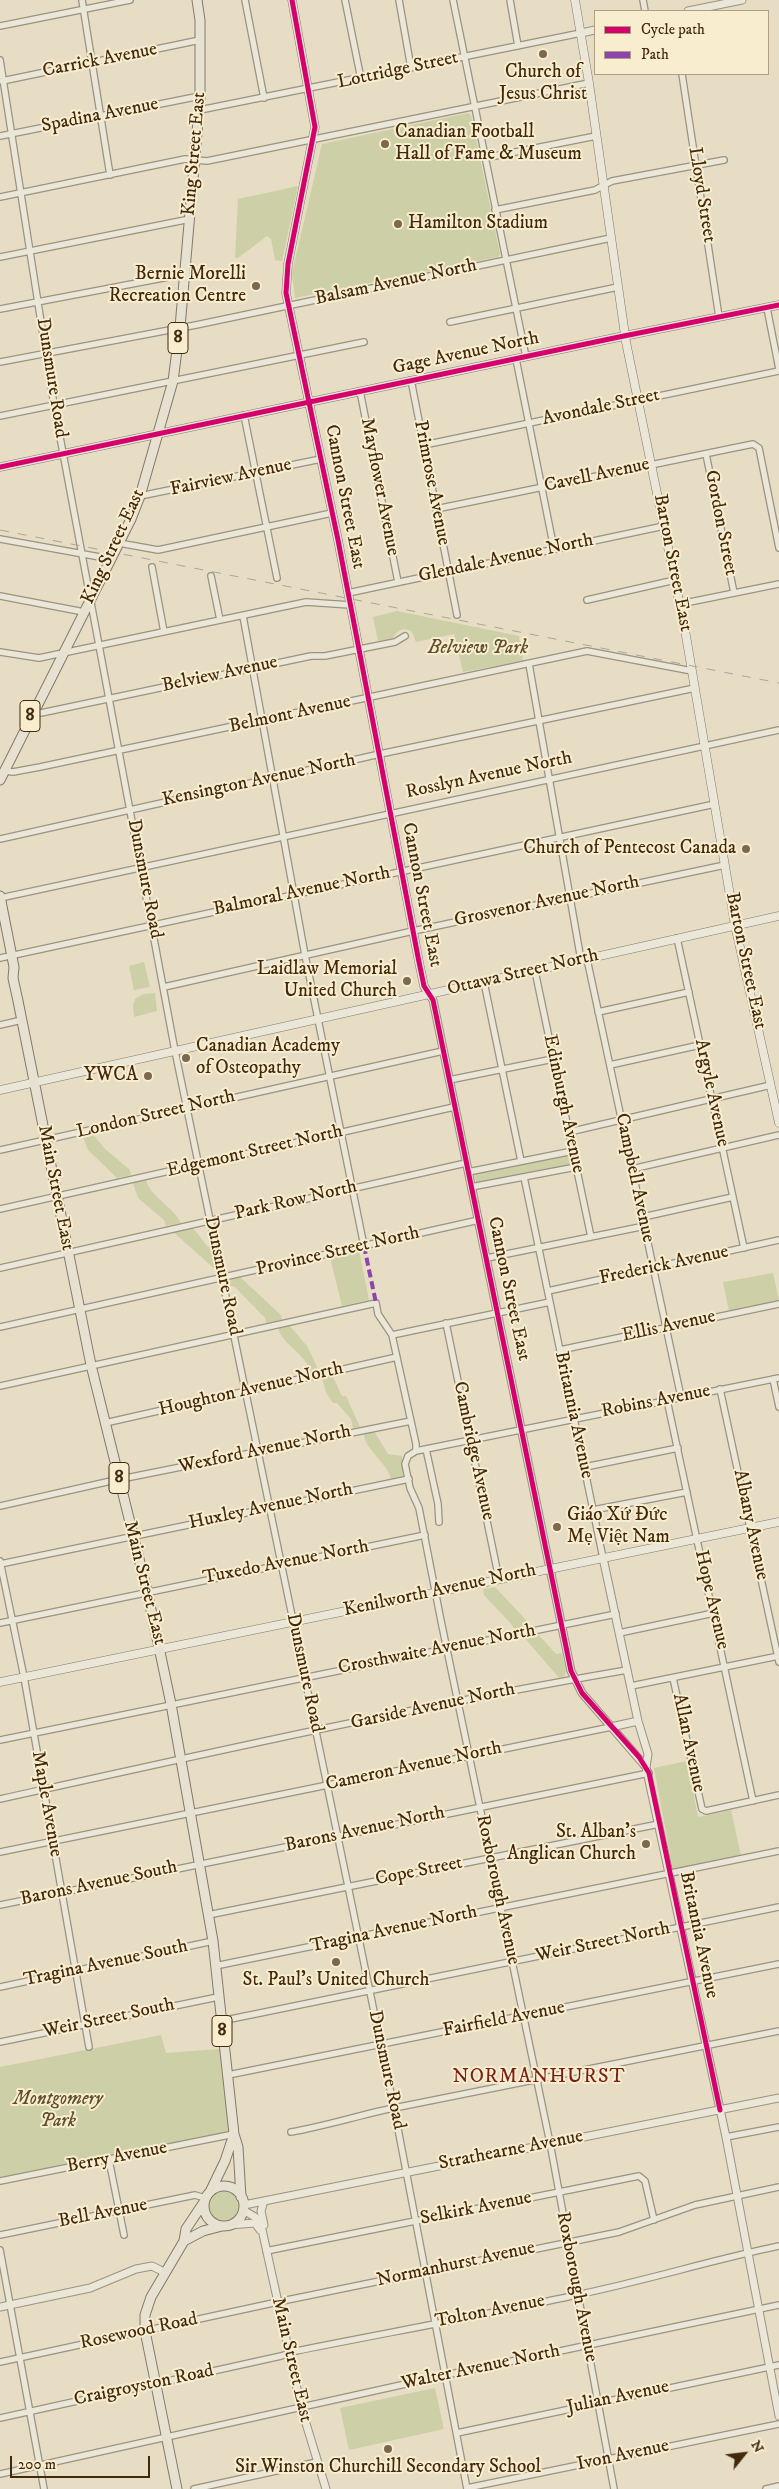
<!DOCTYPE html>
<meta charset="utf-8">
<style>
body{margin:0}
#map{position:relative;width:779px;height:2489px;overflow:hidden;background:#e6ddc4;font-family:"IM FELL DW Pica",serif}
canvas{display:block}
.legend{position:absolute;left:594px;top:10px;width:175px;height:65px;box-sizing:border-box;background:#f8edcf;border:1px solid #b09f81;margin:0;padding:6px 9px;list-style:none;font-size:15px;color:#43290c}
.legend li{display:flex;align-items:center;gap:10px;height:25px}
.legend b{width:25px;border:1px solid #b09f81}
.north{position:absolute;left:719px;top:2429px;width:50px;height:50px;-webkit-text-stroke:4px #f8edcf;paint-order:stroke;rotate:61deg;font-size:14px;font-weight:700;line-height:20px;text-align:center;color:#43290c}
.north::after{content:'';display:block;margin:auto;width:18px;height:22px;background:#43290c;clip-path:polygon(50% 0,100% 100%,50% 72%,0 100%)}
.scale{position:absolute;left:10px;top:2456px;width:140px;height:22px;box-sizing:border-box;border:2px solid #43290c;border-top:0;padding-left:6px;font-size:15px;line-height:18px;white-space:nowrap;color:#43290c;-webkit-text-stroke:4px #f8edcf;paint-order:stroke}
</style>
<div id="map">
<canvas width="779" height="2489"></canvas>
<ul class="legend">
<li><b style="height:6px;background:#d6006c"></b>Cycle path</li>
<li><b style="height:6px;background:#8e44ad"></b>Path</li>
</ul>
<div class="north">N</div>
<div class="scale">200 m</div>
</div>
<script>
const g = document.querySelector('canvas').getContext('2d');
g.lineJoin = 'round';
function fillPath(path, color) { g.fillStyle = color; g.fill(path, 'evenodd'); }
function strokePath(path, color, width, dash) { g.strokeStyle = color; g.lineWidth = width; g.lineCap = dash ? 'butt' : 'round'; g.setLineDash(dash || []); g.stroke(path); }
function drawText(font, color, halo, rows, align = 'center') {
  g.font = font + ' "IM FELL DW Pica",serif'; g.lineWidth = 4; g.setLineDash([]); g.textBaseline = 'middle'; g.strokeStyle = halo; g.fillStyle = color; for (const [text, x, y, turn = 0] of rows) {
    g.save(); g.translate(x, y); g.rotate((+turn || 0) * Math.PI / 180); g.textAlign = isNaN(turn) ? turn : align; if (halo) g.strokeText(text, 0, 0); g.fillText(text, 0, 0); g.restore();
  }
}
fillPath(new Path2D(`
 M468 113 471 115 500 254 498 257 295 298 292 273 322 144Z
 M298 186 282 261 275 260 271 239 267 236 238 258H235L238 199Z
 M397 611 519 636 523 661 463 672 454 634 416 642 412 632C403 626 397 631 392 639L378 641 373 617Z
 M144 962 150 987 134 990 129 966Z
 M155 993 157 1011 134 1017 133 1005 135 999 143 994Z
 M92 1133 104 1148 130 1170 131 1175 117 1178 88 1150 82 1135Z
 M570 1154 572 1165 476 1183 474 1173Z
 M146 1180C151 1198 173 1206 181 1223L166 1226 164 1220 138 1198 133 1183Z
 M193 1228 208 1247 212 1246 216 1270 173 1232Z
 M359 1250 369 1300 342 1306 330 1257Z
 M773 1273 779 1300 729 1311 723 1282Z
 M240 1277 281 1315 282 1320 266 1323 265 1318 235 1287 228 1285 230 1279Z
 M289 1325 307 1346 319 1371 311 1373C305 1352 283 1346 278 1328Z
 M332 1375 342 1396H346L360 1427 353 1428 351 1419 337 1403H333L326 1392 322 1378Z
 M374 1431 388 1454 402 1456 403 1476 391 1479C387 1462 364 1449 364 1434Z
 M495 1587 526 1620 528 1628 514 1631 513 1626 484 1595 483 1589Z
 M537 1633 556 1654 562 1653 566 1671 564 1677 559 1678 523 1636Z
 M687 1761 698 1817 731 1810 741 1856 673 1870 654 1768Z
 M161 2035 166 2053 220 2049 229 2133 0 2179V2067Z
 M206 2206a17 17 0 1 1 34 0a17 17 0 1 1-34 0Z
 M435 2388 444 2429 349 2450 340 2408Z`), '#cdcfa7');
const minor = new Path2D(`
 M82 0 110 175
 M245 0 264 98
 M345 0 361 79
 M399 0 411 68
 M453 0 526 357
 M510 0 518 46
 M643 0 645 11
 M0 26 130 0
 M0 60 54 405 175 1051 394 2108 467 2489
 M682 74 719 317
 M2 81 200 40
 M200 110 581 33
 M0 136 200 96
 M485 158 596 136
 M0 197 185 159 207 161 589 83
 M495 210 595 190 612 181 724 160
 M0 257 190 219
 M767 308 779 369
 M0 309 184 274
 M450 322 618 287
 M516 359 554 549
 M0 362 196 325 611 238
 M411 380 457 615
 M360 391 398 582
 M244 415 277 578
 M0 416 364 342
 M424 445 779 371
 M706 454 734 593
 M140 496 321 459
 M436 509 753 444 759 448 779 548
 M0 539 111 559
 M119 543 158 550 332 513
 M152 567 164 632
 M211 576 220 620
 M348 593 664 526
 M0 596 84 612
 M587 600 675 580
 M680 604 779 584
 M243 616 305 955 364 1246
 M0 652 39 658 306 602 350 605
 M529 664 581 960
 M34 710 41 713 311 656H325L395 642 405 636
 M4 771 13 772 40 767 587 651 692 671
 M0 839 380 754 695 688
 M0 898 779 730
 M677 938 744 1248
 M0 958 715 804
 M587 959 681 1397
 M535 971 591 1237
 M484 982 521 1161
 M164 987 413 931 725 865
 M598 1012 689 992
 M0 1025 22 1020
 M610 1065 700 1045
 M449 1080 553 1059
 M569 1132 771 1085
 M0 1150 443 1051
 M632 1169 779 1135
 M468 1172 573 1151
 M524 1177 603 1558
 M471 1187 576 1167
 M0 1209 454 1107
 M643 1217 733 1197
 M487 1258 645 1226
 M0 1268 466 1163
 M548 1291 779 1240
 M446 1323 499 1579
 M0 1327 479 1220
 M392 1335 550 1302
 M560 1350 779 1304
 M773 1379 779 1407
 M0 1386 376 1303 378 1314 392 1335 416 1444V1451L408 1456 405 1464 410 1488 419 1508 441 1621 550 2143 614 2489
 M720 1389 779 1662
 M667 1400 753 1801
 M105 1423 397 1357
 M426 1449 438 1504 439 1522
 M416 1451 779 1378
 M585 1467 678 1448
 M0 1506 111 1481 411 1421
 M593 1510 687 1492
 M0 1561 24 1677 89 2047
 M0 1564 409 1479
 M0 1623 425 1535
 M619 1633 714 1613
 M673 1678 702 1809 706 1811 779 1795
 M631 1686 779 1656
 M0 1740 616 1614
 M0 1799C208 1753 417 1706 627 1670
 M0 1852 611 1727
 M0 1905 649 1773
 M208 1915 659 1824
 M215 1966 779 1851
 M0 1987 213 1941
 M221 2021 779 1907
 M0 2042 218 1997
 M228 2075 779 1964
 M291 2132C326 2126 359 2115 394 2108L779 2031
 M726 2137 779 2127
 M109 2160 124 2235
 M0 2181 234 2134
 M0 2235 195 2195 205 2198
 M0 2250 44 2489
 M266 2251 639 2176 645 2181 654 2220
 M0 2362 287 2300 619 2232 695 2205 779 2187
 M0 2418 281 2356 296 2351C391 2332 486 2315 581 2294 648 2280 712 2260 779 2246
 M457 2433 779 2365
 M0 2474 446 2375 779 2305
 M467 2488 779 2424
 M194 2489 317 2462
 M766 2489 779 2486`);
const tertiary = new Path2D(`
 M688 11 742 0
 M581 33 595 30
 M429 994 433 1000 571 1671 582 1693 646 1767
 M603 1558 638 1721 648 1754 646 1767 726 2137 779 2416
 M611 1727 638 1721
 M264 2201 261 2211 264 2225
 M244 2205 779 2098
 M243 2210 255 2217 261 2225 301 2407 326 2489
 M230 2225 255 2223 260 2230
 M0 2307 90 2288 136 2269 152 2266 164 2272`);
const secondary = new Path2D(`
 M292 0 315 127 288 264 286 293 338 540 419 962 424 986 429 994
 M575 0 589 83 626 342 685 630 735 925 779 1123
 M0 467 619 337 779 305
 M0 1090 779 916
 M0 1682 779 1522`);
const primary = new Path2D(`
 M0 780 131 519 140 496 173 381 180 327 200 98V20L197 0
 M0 896 14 967 13 978 18 1001 91 1365 147 1591 171 1704 213 1941 234 2134 238 2147 241 2197
 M204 2206a20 20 0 1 1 40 0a20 20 0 1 1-40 0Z
 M211 2190 225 2161 234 2134
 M184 2241 203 2231 222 2226
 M177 2489 145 2331V2315L151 2297 184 2241 186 2229 204 2202`);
strokePath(minor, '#9b9280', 8);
strokePath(tertiary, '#9b9280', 9);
strokePath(secondary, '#827969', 9);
strokePath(primary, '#827969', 11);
strokePath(minor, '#eae6d8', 5.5);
strokePath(tertiary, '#eae6d8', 7);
strokePath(secondary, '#eae6d8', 8);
strokePath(primary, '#e7e1d2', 9);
strokePath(new Path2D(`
 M0 530 779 683`), '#aba598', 1, [9, 9]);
strokePath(new Path2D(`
 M364 1246 376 1303`), '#8e44ad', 4, [8, 4]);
strokePath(new Path2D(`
 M292 0 315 127 288 264 286 293 338 540 419 962 424 986 433 1000 441 1039 571 1671 582 1693 639 1757 649 1773 720 2110
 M0 467 619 337 779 305`), '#d6006c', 5);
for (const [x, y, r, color] of [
 [543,54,5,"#7c684c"],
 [385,144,5,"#7c684c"],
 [398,224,5,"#7c684c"],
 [256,286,5,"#7c684c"],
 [746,849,5,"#7c684c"],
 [407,981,5,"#7c684c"],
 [186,1058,5,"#7c684c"],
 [148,1076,5,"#7c684c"],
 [557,1527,5,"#7c684c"],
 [646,1844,5,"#7c684c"],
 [336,1962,5,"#7c684c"],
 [388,2449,5,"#7c684c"]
]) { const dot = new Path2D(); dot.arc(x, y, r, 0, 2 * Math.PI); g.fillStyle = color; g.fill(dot); strokePath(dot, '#f8edcf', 2); }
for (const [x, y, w] of [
 [178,338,20],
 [30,716,20],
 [119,1478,20],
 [222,2031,20]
]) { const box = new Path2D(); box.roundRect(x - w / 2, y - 15.5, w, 31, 4); g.fillStyle = '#f8edcf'; g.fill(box); strokePath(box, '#43290c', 1); }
drawText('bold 18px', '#43290c', null, [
 ["8",178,338],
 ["8",30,716],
 ["8",119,1478],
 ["8",222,2031]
]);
drawText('19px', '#43290c', '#f8edcf', [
 ["Carrick Avenue",100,61,-11],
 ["Lottridge Street",398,71,-12],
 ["Spadina Avenue",100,116,-11],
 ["King Street East",195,154,-85],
 ["Lloyd Street",701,195,81],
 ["Balsam Avenue North",396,283,-12],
 ["Gage Avenue North",466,354,-12],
 ["Dunsmure Road",51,378,81],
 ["Avondale Street",601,408,-12],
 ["Cavell Avenue",597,476,-12],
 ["Fairview Avenue",231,478,-12],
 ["Primrose Avenue",431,483,79],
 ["Mayflower Avenue",379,487,79],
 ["Cannon Street East",344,497,79],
 ["Gordon Street",720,523,79],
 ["King Street East",114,547,-65],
 ["Glendale Avenue North",506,559,-12],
 ["Barton Street East",672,563,79],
 ["Belview Avenue",220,675,-12],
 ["Belmont Avenue",290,715,-12],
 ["Rosslyn Avenue North",489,776,-12],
 ["Kensington Avenue North",259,781,-12],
 ["Dunsmure Road",144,879,79],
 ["Balmoral Avenue North",302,892,-12],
 ["Cannon Street East",421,895,79],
 ["Grosvenor Avenue North",547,902,-12],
 ["Barton Street East",745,961,78],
 ["Ottawa Street North",523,973,-13],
 ["Argyle Avenue",711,1093,78],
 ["Edinburgh Avenue",563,1104,78],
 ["London Street North",156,1115,-13],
 ["Edgemont Street North",255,1152,-13],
 ["Campbell Avenue",634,1178,78],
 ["Main Street East",55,1188,79],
 ["Park Row North",296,1201,-13],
 ["Province Street North",338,1252,-13],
 ["Frederick Avenue",664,1266,-12],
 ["Dunsmure Road",222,1276,78],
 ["Cannon Street East",508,1289,78],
 ["Ellis Avenue",669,1327,-12],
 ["Houghton Avenue North",251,1390,-13],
 ["Robins Avenue",656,1402,-11],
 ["Britannia Avenue",573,1415,78],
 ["Wexford Avenue North",265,1450,-12],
 ["Cambridge Avenue",473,1451,78],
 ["Huxley Avenue North",271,1507,-12],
 ["Albany Avenue",750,1525,78],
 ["Tuxedo Avenue North",286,1563,-11],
 ["Main Street East",144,1583,76],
 ["Kenilworth Avenue North",440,1591,-12],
 ["Hope Avenue",711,1600,77],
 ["Crosthwaite Avenue North",437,1650,-11],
 ["Dunsmure Road",304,1673,78],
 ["Garside Avenue North",433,1707,-12],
 ["Allan Avenue",688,1743,78],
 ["Cameron Avenue North",414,1767,-12],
 ["Maple Avenue",46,1804,80],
 ["Barons Avenue North",365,1830,-12],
 ["Cope Street",419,1872,-11],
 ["Barons Avenue South",99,1884,-12],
 ["Roxborough Avenue",497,1890,78],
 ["Tragina Avenue North",394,1930,-12],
 ["Britannia Avenue",698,1935,78],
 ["Weir Street North",603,1943,-12],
 ["Tragina Avenue South",106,1964,-12],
 ["Weir Street South",109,2019,-12],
 ["Fairfield Avenue",504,2020,-11],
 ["Dunsmure Road",386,2070,78],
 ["Strathearne Avenue",511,2151,-11],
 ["Berry Avenue",117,2158,-11],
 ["Selkirk Avenue",476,2209,-11],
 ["Bell Avenue",103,2214,-11],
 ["Normanhurst Avenue",456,2265,-12],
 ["Roxborough Avenue",576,2287,79],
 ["Tolton Avenue",490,2312,-11],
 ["Rosewood Road",139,2332,-12],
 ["Main Street East",291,2360,77],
 ["Walter Avenue North",481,2368,-12],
 ["Craigroyston Road",144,2386,-12],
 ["Julian Avenue",618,2398,-12],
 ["Ivon Avenue",623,2456,-12]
]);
drawText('19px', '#43290c', '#f8edcf', [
 ["Church of",543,73,"center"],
 ["Jesus Christ",543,95,"center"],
 ["Canadian Football",395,133,"left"],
 ["Hall of Fame & Museum",395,155,"left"],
 ["Hamilton Stadium",408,224,"left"],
 ["Bernie Morelli",246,275],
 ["Recreation Centre",246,297],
 ["Church of Pentecost Canada",736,849],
 ["Laidlaw Memorial",397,970],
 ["United Church",397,992],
 ["Canadian Academy",196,1047,"left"],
 ["of Osteopathy",196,1069,"left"],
 ["YWCA",138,1076],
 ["Giáo Xứ Đức",567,1516,"left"],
 ["Mẹ Việt Nam",567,1538,"left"],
 ["St. Alban's",636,1833],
 ["Anglican Church",636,1855],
 ["St. Paul's United Church",336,1981,"center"],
 ["Sir Winston Churchill Secondary School",388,2468,"center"]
], 'right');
drawText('italic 19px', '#60502d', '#f8edcf', [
 ["Belview Park",478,649],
 ["Montgomery",58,2100],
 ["Park",58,2122]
]);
g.letterSpacing = '1px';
drawText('20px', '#7a1f14', '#f8edcf', [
 ["NORMANHURST",539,2078]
]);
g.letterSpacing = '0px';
</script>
